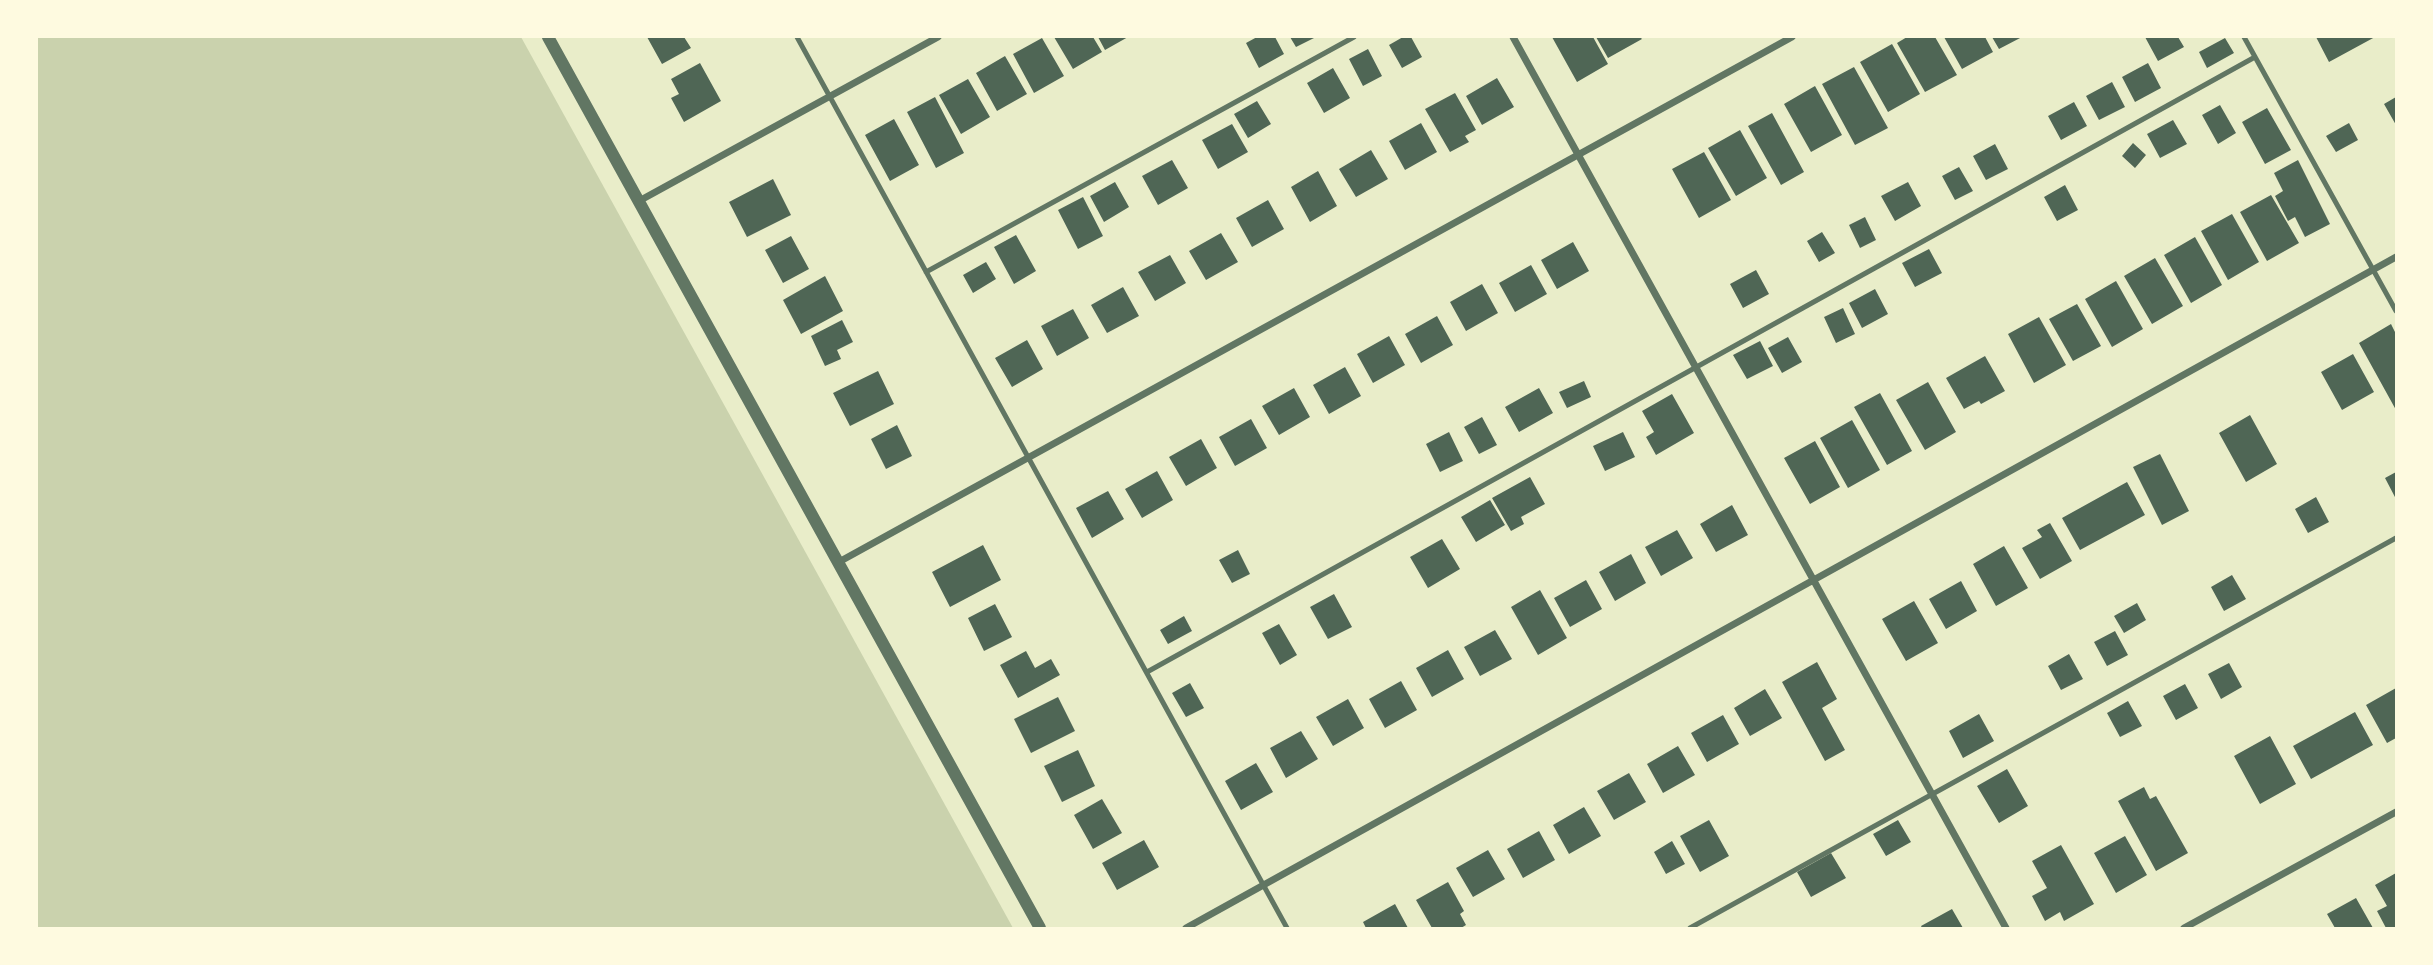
<!DOCTYPE html>
<style>
body{margin:0}
#map{position:relative;width:2433px;height:965px;overflow:hidden;background:#e9edc9;font-family:Arial,sans-serif}
canvas{display:block}
.frame{position:absolute;inset:0;border:38px solid #fefae0;pointer-events:none}
</style>
<div id="map">
<canvas width="2433" height="965"></canvas>
<div class="frame"></div>
</div>
<script>
const g = document.querySelector('canvas').getContext('2d');
g.lineJoin = 'round';
function fillPath(path, color) { g.fillStyle = color; g.fill(path, 'evenodd'); }
function strokePath(path, color, width, dash) { g.strokeStyle = color; g.lineWidth = width; g.lineCap = dash ? 'butt' : 'round'; g.setLineDash(dash || []); g.stroke(path); }
fillPath(new Path2D(`
 M37 37H521L1013 928H37Z`), '#cad2ad');
fillPath(new Path2D(`
 M647 37H684L691 48 662 64Z
 M1054 37H1093L1102 52 1073 69Z
 M1098 37H1128L1105 50Z
 M1257 37H1275L1284 54 1259 68 1246 43Z
 M1290 37H1316L1296 47Z
 M1403 37H1411L1422 57 1402 68 1389 45Z
 M1552 37H1593L1608 64 1577 82Z
 M1596 37H1640L1642 39 1608 58Z
 M1907 37H1935L1957 75 1925 92 1897 43Z
 M1944 37H1985L1993 52 1962 69Z
 M1992 37H2022L1999 49Z
 M2145 37H2178L2184 47 2158 61Z
 M2316 37H2375L2329 62Z
 M1042 38 1064 76 1034 93 1013 54Z
 M2225 38 2234 53 2207 68 2199 52Z
 M1892 44 1920 94 1888 112 1860 62Z
 M1368 49 1382 76 1363 86 1349 59Z
 M1005 56 1027 94 997 111 976 73Z
 M700 63 721 101 684 122 671 98 679 94 671 79Z
 M2148 63 2161 88 2135 102 2122 77Z
 M1854 67 1888 128 1855 145 1822 84Z
 M1333 68 1350 98 1324 113 1307 83Z
 M1497 78 1514 107 1482 125 1466 96Z
 M968 79 990 117 961 134 939 95Z
 M2112 82 2125 107 2099 120 2086 96Z
 M1815 86 1842 135 1811 152 1784 104Z
 M1455 93 1476 130 1465 136 1469 142 1450 152 1425 109Z
 M935 97 964 153 936 168 907 112Z
 M2396 97V125L2384 104Z
 M1257 101 1271 124 1248 138 1234 114Z
 M2074 102 2087 126 2061 140 2048 116Z
 M2220 105 2236 133 2218 144 2202 115Z
 M2267 108 2291 150 2265 164 2242 122Z
 M1772 113 1804 172 1781 185 1748 126Z
 M894 119 919 165 890 181 865 135Z
 M2173 120 2187 144 2160 158 2147 134Z
 M1421 123 1437 152 1405 170 1389 141Z
 M2349 123 2358 140 2336 152 2326 136Z
 M1232 124 1248 152 1218 169 1202 140Z
 M1740 130 1767 178 1736 196 1708 148Z
 M2133 143 2146 155 2135 168 2122 156Z
 M1995 144 2008 169 1986 180 1973 156Z
 M1371 150 1388 179 1356 197 1339 169Z
 M1704 152 1731 200 1699 218 1672 169Z
 M1172 160 1188 188 1158 205 1142 176Z
 M2298 160 2330 224 2305 237 2295 217 2288 221 2275 196 2283 191 2274 173Z
 M1959 167 1973 191 1955 200 1942 176Z
 M1318 171 1337 206 1310 222 1291 187Z
 M773 179 791 215 747 237 729 202Z
 M1115 182 1129 207 1104 222 1090 196Z
 M1908 182 1921 206 1895 221 1881 196Z
 M2065 185 2078 210 2057 221 2044 197Z
 M2271 195 2299 243 2267 261 2240 212Z
 M1083 197 1103 236 1078 249 1058 210Z
 M1268 200 1284 229 1252 247 1236 218Z
 M2232 214 2259 262 2228 280 2201 231Z
 M1865 217 1876 240 1860 248 1849 225Z
 M1822 232 1835 253 1819 262 1807 241Z
 M1221 233 1238 262 1206 280 1189 251Z
 M1016 235 1036 271 1014 284 994 247Z
 M791 236 809 269 783 283 765 250Z
 M2195 237 2222 285 2191 303 2164 255Z
 M1573 242 1589 271 1557 289 1541 260Z
 M1929 249 1942 273 1915 287 1902 263Z
 M1170 255 1186 283 1155 301 1138 272Z
 M2155 258 2183 306 2152 324 2124 276Z
 M986 262 996 279 973 293 963 275Z
 M1531 265 1547 294 1515 312 1499 283Z
 M1756 270 1769 294 1743 308 1730 284Z
 M825 276 843 311 801 334 783 300Z
 M2116 281 2143 329 2112 347 2085 299Z
 M1482 284 1498 313 1466 331 1450 302Z
 M1123 287 1139 316 1107 333 1091 305Z
 M1875 289 1888 314 1862 328 1849 303Z
 M2077 304 2101 346 2073 361 2049 319Z
 M1843 308 1855 334 1836 343 1824 317Z
 M1073 309 1089 338 1057 356 1041 326Z
 M1437 316 1453 345 1421 363 1405 334Z
 M2039 317 2066 365 2034 383 2008 334Z
 M842 320 853 342 837 350 841 359 825 366 811 336Z
 M2391 324 2396 334V410L2359 343Z
 M1389 336 1405 365 1373 383 1357 354Z
 M1788 337 1802 362 1782 373 1768 348Z
 M1027 340 1043 369 1012 387 995 358Z
 M1760 341 1773 366 1747 379 1733 355Z
 M2353 354 2374 392 2342 410 2321 372Z
 M1985 356 2005 391 1981 404 1979 401 1964 409 1946 378Z
 M1345 367 1361 396 1329 414 1313 385Z
 M878 371 894 404 850 426 833 393Z
 M1584 381 1591 397 1567 408 1559 392Z
 M1928 382 1956 432 1925 450 1896 400Z
 M1294 388 1310 417 1279 435 1262 406Z
 M1539 388 1553 413 1519 432 1505 407Z
 M1880 393 1912 451 1887 465 1854 407Z
 M1672 394 1694 433 1656 455 1646 437 1654 432 1642 411Z
 M2250 415 2277 464 2246 482 2219 433Z
 M1482 417 1497 445 1479 454 1464 427Z
 M1251 419 1267 448 1235 466 1219 437Z
 M1852 420 1880 470 1848 488 1820 438Z
 M897 425 912 456 886 469 871 439Z
 M1449 432 1463 461 1440 472 1426 444Z
 M1623 432 1635 457 1605 471 1593 446Z
 M1201 439 1217 468 1186 486 1169 457Z
 M1815 441 1840 487 1810 504 1784 458Z
 M2160 454 2189 511 2162 525 2133 467Z
 M1157 471 1173 500 1142 518 1125 489Z
 M2396 472V499L2385 478Z
 M1530 477 1545 504 1521 517 1524 524 1511 531 1492 498Z
 M2127 482 2145 515 2080 550 2062 518Z
 M1108 491 1124 519 1092 538 1076 508Z
 M2316 497 2329 522 2308 533 2295 509Z
 M1490 500 1505 525 1476 542 1461 517Z
 M1732 505 1748 535 1716 552 1700 524Z
 M2050 523 2072 561 2040 579 2022 548 2042 537 2037 530Z
 M1677 530 1693 558 1661 576 1645 547Z
 M1442 539 1460 569 1428 588 1410 557Z
 M983 545 1001 580 950 607 932 572Z
 M2004 546 2028 588 1996 606 1973 564Z
 M1238 550 1250 574 1232 583 1219 560Z
 M1631 554 1646 583 1615 601 1599 572Z
 M2232 575 2246 599 2224 611 2211 587Z
 M1586 580 1602 609 1570 627 1554 598Z
 M1961 581 1977 611 1946 629 1929 599Z
 M1540 590 1567 638 1538 655 1511 607Z
 M1334 594 1352 627 1328 639 1310 607Z
 M1914 601 1938 643 1906 661 1882 619Z
 M2137 603 2146 620 2124 633 2114 616Z
 M995 604 1012 637 984 651 968 618Z
 M1184 616 1192 631 1168 644 1160 630Z
 M1279 624 1297 655 1280 665 1262 633Z
 M1495 630 1512 659 1480 676 1464 647Z
 M2115 631 2128 655 2107 666 2094 642Z
 M1448 650 1464 679 1432 697 1416 668Z
 M1026 651 1035 668 1051 659 1060 675 1018 698 1000 665Z
 M2069 654 2083 679 2061 690 2048 666Z
 M1817 662 1837 699 1822 708 1845 750 1825 761 1782 682Z
 M2229 663 2242 687 2221 699 2208 674Z
 M1401 681 1417 710 1385 728 1369 699Z
 M1190 683 1204 708 1186 717 1172 693Z
 M2185 684 2198 708 2176 720 2163 696Z
 M2396 688V738L2387 743 2366 705Z
 M1765 689 1782 718 1750 736 1734 708Z
 M1058 697 1075 731 1031 753 1014 719Z
 M1348 699 1364 728 1333 746 1316 717Z
 M2128 701 2142 726 2120 737 2107 713Z
 M2355 712 2373 745 2311 779 2293 746Z
 M1979 714 1994 741 1963 758 1949 731Z
 M1723 715 1739 744 1707 762 1691 733Z
 M1301 731 1318 759 1286 778 1270 748Z
 M2270 736 2296 784 2260 804 2234 756Z
 M1678 746 1695 775 1663 793 1647 764Z
 M1078 750 1095 786 1062 802 1044 766Z
 M1256 763 1273 792 1241 810 1225 781Z
 M2007 769 2028 806 1999 823 1977 786Z
 M1629 773 1646 802 1614 820 1597 791Z
 M2144 787 2150 799 2156 796 2188 853 2156 871 2118 801Z
 M1102 799 1122 833 1093 849 1074 815Z
 M1584 807 1601 836 1569 854 1553 825Z
 M1709 820 1729 856 1700 872 1680 836Z
 M1898 820 1911 842 1886 856 1873 834Z
 M1539 831 1555 860 1523 878 1507 849Z
 M2125 836 2147 875 2116 893 2094 853Z
 M1144 840 1159 867 1117 890 1102 863Z
 M1672 841 1685 864 1666 874 1654 852Z
 M2061 845 2094 904 2064 921 2060 912 2045 921 2032 896 2047 888 2032 861Z
 M1488 850 1505 879 1473 897 1456 868Z
 M1831 853 1846 878 1811 897 1797 872Z
 M2396 873V928H2386L2377 911 2387 906 2375 885Z
 M1448 882 1464 911 1460 914 1466 925 1461 928H1432L1416 900Z
 M2356 898 2373 928H2335L2327 914Z
 M1395 904 1408 928H1366L1363 922Z
 M1952 909 1963 928H1922L1921 926Z`), '#4f6655');
strokePath(new Path2D(`
 M797 37 1287 928
 M2244 37 2396 311
 M926 272 1354 37
 M1147 672 2255 57
 M1690 928 2396 538`), '#617663', 5);
strokePath(new Path2D(`
 M1513 37 2006 928
 M639 201 938 37
 M837 563 1792 37
 M1186 928 2396 257
 M2184 928 2396 812`), '#617663', 7);
strokePath(new Path2D(`
 M548 37 1040 928`), '#617663', 12);
</script>
